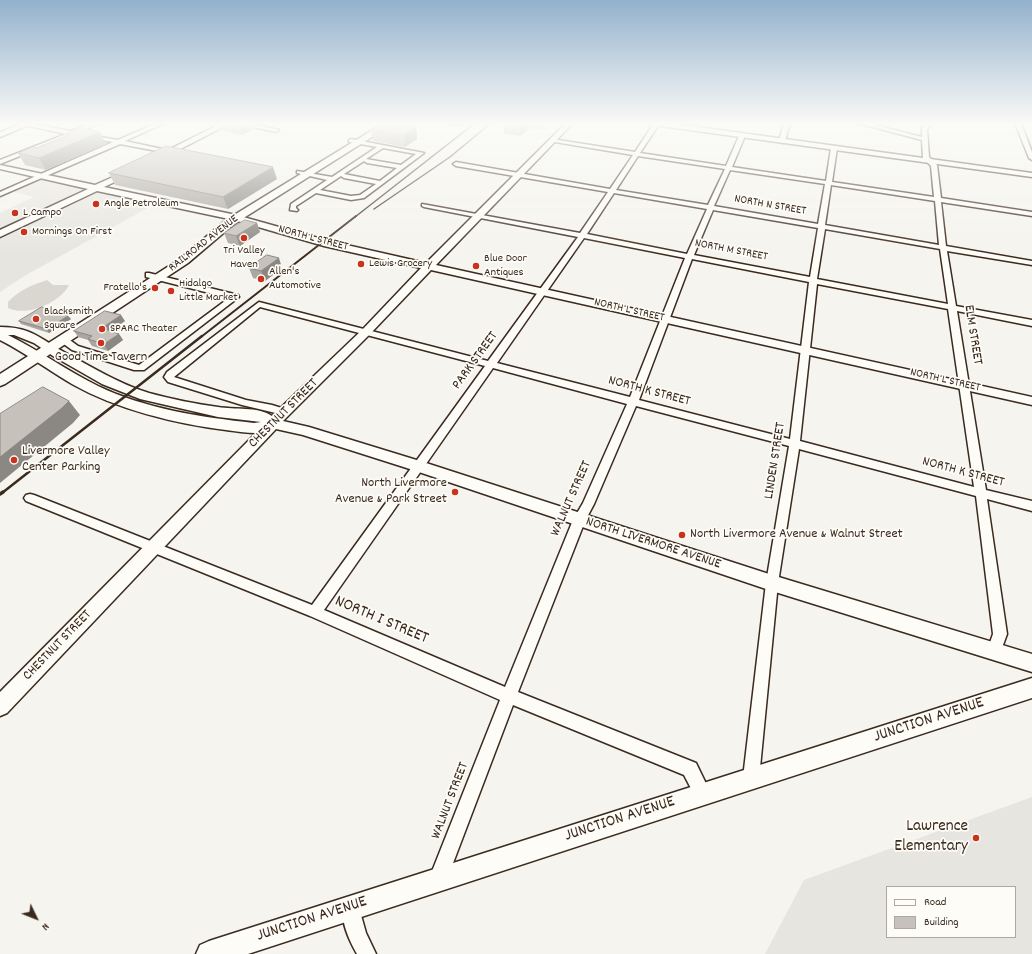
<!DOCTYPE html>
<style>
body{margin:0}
#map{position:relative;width:1032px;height:954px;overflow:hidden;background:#f5f4ee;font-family:Dekko,sans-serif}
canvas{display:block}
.legend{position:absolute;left:886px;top:886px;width:130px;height:52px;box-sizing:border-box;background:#fdfcf7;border:1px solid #afa8a0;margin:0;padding:5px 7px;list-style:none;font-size:12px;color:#3b2a1e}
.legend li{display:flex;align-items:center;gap:8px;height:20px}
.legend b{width:20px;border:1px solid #afa8a0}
.north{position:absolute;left:16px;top:898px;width:40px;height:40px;-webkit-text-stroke:3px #fdfcf7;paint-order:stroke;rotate:133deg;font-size:11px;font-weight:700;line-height:16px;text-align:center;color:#3b2a1e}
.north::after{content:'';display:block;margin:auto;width:14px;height:18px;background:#3b2a1e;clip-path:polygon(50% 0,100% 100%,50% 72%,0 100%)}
</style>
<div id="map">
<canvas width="1032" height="954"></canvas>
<ul class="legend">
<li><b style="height:5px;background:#fdfcf7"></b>Road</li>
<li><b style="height:11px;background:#c7c1bb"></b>Building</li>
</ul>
<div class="north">N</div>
</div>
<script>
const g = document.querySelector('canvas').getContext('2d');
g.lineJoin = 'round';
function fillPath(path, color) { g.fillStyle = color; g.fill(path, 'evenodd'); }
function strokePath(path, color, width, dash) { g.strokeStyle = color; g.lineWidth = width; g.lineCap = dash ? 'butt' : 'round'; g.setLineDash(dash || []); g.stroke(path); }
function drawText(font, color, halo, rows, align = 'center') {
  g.font = font + ' Dekko,sans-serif'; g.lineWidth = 3.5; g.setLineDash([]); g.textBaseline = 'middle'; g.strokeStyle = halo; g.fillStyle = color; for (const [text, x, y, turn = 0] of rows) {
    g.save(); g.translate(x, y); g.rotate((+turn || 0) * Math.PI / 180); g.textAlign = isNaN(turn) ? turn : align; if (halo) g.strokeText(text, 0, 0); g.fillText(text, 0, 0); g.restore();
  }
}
fillPath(new Path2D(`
 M44 179 155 204 26 275 0 292V213L34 197 14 192Z
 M1032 797V954H765L804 880ZM887 887H1015V937H887Z`), '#e7e5df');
fillPath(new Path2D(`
 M47 280 53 285H69C60 303 27 317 8 308V302C19 290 32 285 47 280Z`), '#dad6d0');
const street = new Path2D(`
 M15 123H27L71 131 92 123H100L78 133 118 140 157 123H165L125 141 176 152 173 154 120 144 0 196V192L113 142 72 135 0 164V160L66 134Z
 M235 123H247L279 130 276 132Z
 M654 123H660L640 153 726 166 739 136 742 134 745 136 732 167 826 181 831 148 834 146 837 148 832 182 934 197 931 166 923 158 922 140 857 123H867L922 137V128L927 123H933L927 129 929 157 937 165 941 198 1032 212V216L941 202 946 246 1032 261V265L947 251 956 306 1032 320V326L957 311 986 490 1032 501V511L987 499 1007 634 999 656 994 658 989 656 987 651 993 634 976 496 799 449 778 583 759 778 757 784 751 786 745 784 743 778 766 583 789 446 636 406 594 504 585 521 518 692 696 763 711 794 709 800 703 802 697 800 684 775 513 705 447 879 444 885 438 888 432 885 429 879 500 700 310 616 26 501 24 498 26 495 30 494 34 495 312 605 485 366 260 307 174 377 246 400 272 405 288 410 289 412 288 414 284 415 242 405 168 382 164 377 167 372 259 302 488 361 578 237 424 207 422 206V204L580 233 608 192 456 166 453 164 456 162 610 189 633 155 549 141 552 139 635 152ZM638 156 725 169 708 205 616 190ZM730 170 825 184 818 224 714 206ZM831 185 935 201 939 245 825 225ZM614 193 707 209 687 254 587 234ZM713 210 818 228 810 277 694 255ZM825 229 940 249 948 304 817 279ZM584 238 685 258 630 397 497 363ZM692 259 809 282 790 439 639 400ZM817 284 948 309 974 487 800 441ZM493 368 627 404 583 503 573 520 505 687 324 610Z
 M784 123H790L785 141 782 143 779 141Z
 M1015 123H1021L1032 152V160L1029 158Z
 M351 139 424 153 364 198 351 200 316 193 296 206V208L298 210 297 211 290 210 291 204 327 180 297 173V171L332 177 377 147 349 142V140ZM383 148 416 154 401 165 366 159ZM364 161 367 163 397 168 380 181 344 174ZM341 176 344 178 376 184 360 195 351 196 320 190Z
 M146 273H149L238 295 239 297 144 370H134L72 350 61 342 60 340 61 338H67L78 346 139 365 229 298 146 277Z
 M351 898 357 901 366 933 376 954H357C349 940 338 916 345 901Z`);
const secondary = new Path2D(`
 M24 123H34L0 137V132Z
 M222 123H231L161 159H155L154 157Z
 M566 123H573L436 265 1032 397V405L431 270 370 334 283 421 309 427 423 462 772 575 1032 654V672L772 591 413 470 303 435 276 429 7 713 0 716V692L256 433C246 433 235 431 226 430 176 424 116 409 72 384 48 370 26 353 0 340V327C31 327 39 338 64 352 92 367 119 384 149 393 171 399 196 404 218 407 235 410 257 406 272 416L362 330 421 268 324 246 234 220 97 191 0 237V230L88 189 0 169V165L95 185 131 169 135 171 134 173 104 187 236 215 329 241 426 263ZM8 335H14L34 343 53 356 102 384 140 399 218 417 261 422 254 423C201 417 146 409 98 386 67 371 39 350 8 335Z
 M650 123H669L1032 173V177L653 125Z
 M1032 678V698L248 954H196L200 945 209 941Z`);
const primary = new Path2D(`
 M384 123H394L234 224 188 263 5 384 0 386V374L180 259 226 220Z`);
strokePath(street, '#3b2a1e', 3);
strokePath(secondary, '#3b2a1e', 3);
strokePath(primary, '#3b2a1e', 3);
fillPath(street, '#fdfcf7');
fillPath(secondary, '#fdfcf7');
fillPath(primary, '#fdfcf7');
strokePath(new Path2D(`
 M374 209 450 157 491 123
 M355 217 475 123`), '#3b2a1e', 1.5);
strokePath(new Path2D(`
 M201 337 356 216`), '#3b2a1e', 2);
strokePath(new Path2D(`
 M2 493 202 336`), '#3b2a1e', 2.5);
strokePath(new Path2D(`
 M0 494 3 492`), '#3b2a1e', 3.5);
fillPath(new Path2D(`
 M220 123H266L262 125 252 123 254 129 242 135 223 131Z
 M434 123H464L458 127Z
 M504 123H547L543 129H541L530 128 520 136 504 134Z
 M549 123H559L558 124Z
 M416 127 417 139 405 147 373 141 371 130Z
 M66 134 106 144 46 170 25 165 18 153 36 148 66 136Z
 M109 173 277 179 228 209 115 185Z
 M257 223 260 232 240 246 228 243 224 233Z
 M249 268H282L265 281 253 278Z
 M68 316 71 319 49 333 21 324 19 321Z
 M125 321 111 331 119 334 123 340 108 351 92 346 88 340 78 337 74 331Z`), '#aba6a1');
fillPath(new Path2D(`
 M246 123H252L254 129 242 135 240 126Z
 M458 123H464L458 127Z
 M520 123H530V128L520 136Z
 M541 123H547L543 129H541Z
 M416 127 417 139 405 147 404 135Z
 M100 132 106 144 46 170 39 158Z
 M273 167 277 179 228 209 223 197Z
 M257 223 260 232 240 246 236 236Z
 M279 258 282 268 265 281 261 271Z
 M121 315 125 321 106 334 102 328Z
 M68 316 71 319 49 333 47 329Z
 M119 334 123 340 108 351 104 344Z
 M69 401 80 415 73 423 0 483V457Z`), '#8b8783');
const building = new Path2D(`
 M222 123H246L240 126Z
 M384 123H391L416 127 404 135 371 130Z
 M80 128 100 132 39 158 18 153 33 147 36 148 69 135 66 134Z
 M166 146 273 167 223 197 109 173Z
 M245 220 257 223 236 236 224 233Z
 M267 255 279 258 261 271 249 268Z
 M42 307 68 316 47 329 19 321Z
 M105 311 121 315 102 328 119 334 104 344 88 339 92 336 74 331Z
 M43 387 69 401 62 408 0 457V414Z`);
fillPath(building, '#c7c1bb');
strokePath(building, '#8b8783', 1);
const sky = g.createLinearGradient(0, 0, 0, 257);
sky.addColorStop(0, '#93b1cd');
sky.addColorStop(0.48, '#fafaf7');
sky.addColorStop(1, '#fafaf700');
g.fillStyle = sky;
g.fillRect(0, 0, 1032, 257);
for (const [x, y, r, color] of [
 [96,204,4,"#c8321e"],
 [15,213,4,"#c8321e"],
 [24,232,4,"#c8321e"],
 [244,238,4,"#c8321e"],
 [361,264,4,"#c8321e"],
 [476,266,4,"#c8321e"],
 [261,279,4,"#c8321e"],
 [155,288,4,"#c8321e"],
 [171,291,4,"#c8321e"],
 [36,319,4,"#c8321e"],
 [102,329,4,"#c8321e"],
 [101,343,4,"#c8321e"],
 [14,460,4,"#c8321e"],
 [455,492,4,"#c8321e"],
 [682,535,4,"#c8321e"],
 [976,838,4,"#c8321e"]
]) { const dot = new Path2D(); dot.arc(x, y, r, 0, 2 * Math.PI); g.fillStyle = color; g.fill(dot); strokePath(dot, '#fdfcf7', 1.5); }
drawText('12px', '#3b2a1e', '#fdfcf7', [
 ["Angle Petroleum",104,204],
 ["L Campo",23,213],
 ["Mornings On First",32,232],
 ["Tri Valley",244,251,"center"],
 ["Haven",244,265,"center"],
 ["Blue Door",484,259],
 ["Antiques",484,273],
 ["Lewis Grocery",369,264],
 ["Allen's",269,272],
 ["Automotive",269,286],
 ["Hidalgo",179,284],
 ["Little Market",179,298],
 ["Fratello's",147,288,"right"],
 ["Blacksmith",44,312],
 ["Square",44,326],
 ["SPARC Theater",110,329]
], 'left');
drawText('12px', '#3b2a1e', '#fdfcf7', [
 ["NORTH N STREET",770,206,10],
 ["NORTH L STREET",313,239,15],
 ["RAILROAD AVENUE",204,244,-38],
 ["NORTH M STREET",731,251,11],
 ["NORTH L STREET",629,311,13],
 ["NORTH L STREET",945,381,13]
]);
drawText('14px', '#3b2a1e', '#fdfcf7', [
 ["ELM STREET",972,335,81],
 ["PARK STREET",476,361,-54],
 ["NORTH K STREET",649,392,15],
 ["CHESTNUT STREET",284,414,-45],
 ["LINDEN STREET",776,461,-81],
 ["NORTH K STREET",963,473,15],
 ["WALNUT STREET",572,499,-66],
 ["NORTH LIVERMORE AVENUE",653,544,18],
 ["CHESTNUT STREET",58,646,-46],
 ["WALNUT STREET",451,801,-69]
]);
drawText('14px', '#3b2a1e', '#fdfcf7', [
 ["Good Time Tavern",101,358,"center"],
 ["Livermore Valley",22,452],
 ["Center Parking",22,468],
 ["North Livermore",447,484,"right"],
 ["Avenue & Park Street",447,500,"right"],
 ["North Livermore Avenue & Walnut Street",690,535]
], 'left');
drawText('17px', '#3b2a1e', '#fdfcf7', [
 ["NORTH I STREET",381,621,23],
 ["JUNCTION AVENUE",929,721,-18],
 ["JUNCTION AVENUE",620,820,-18],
 ["JUNCTION AVENUE",312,920,-18]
]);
drawText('17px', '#3b2a1e', '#fdfcf7', [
 ["Lawrence",968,828],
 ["Elementary",968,848]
], 'right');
</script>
